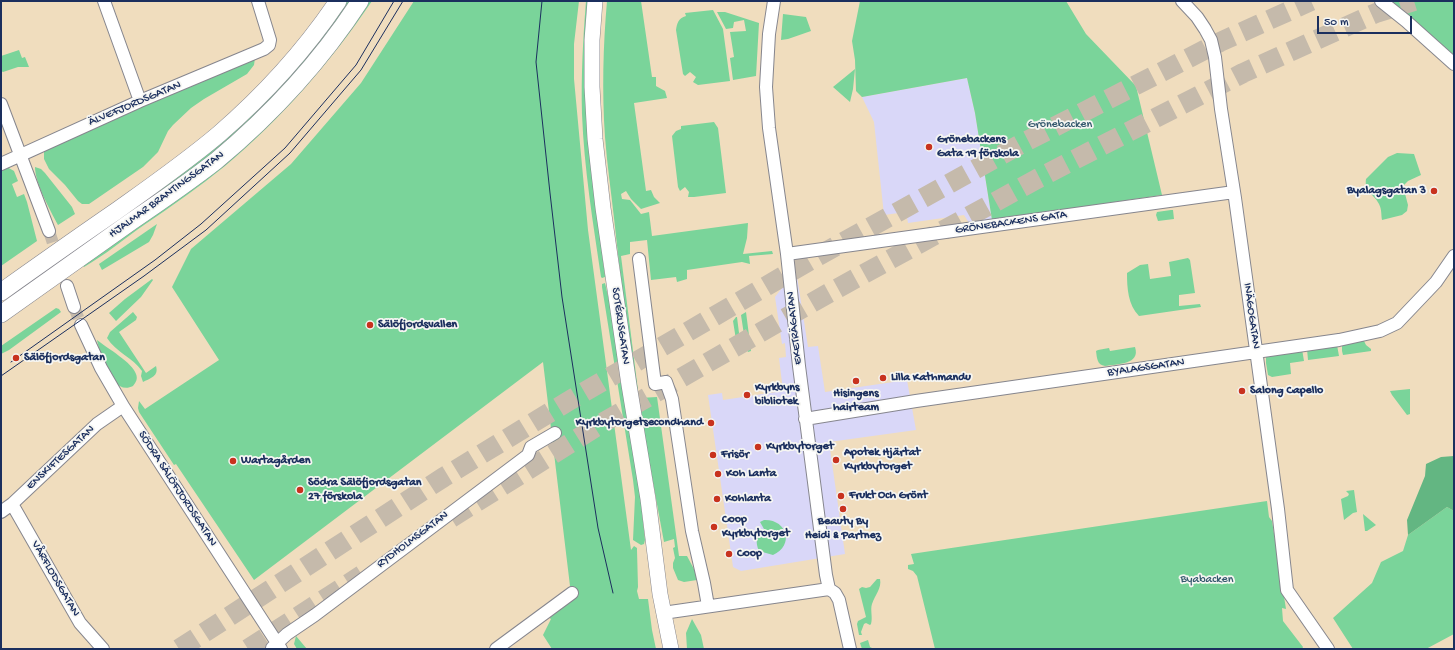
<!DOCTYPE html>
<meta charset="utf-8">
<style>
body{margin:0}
#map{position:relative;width:1455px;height:650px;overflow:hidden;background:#f0ddbe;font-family:"Gochi Hand",sans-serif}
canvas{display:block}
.frame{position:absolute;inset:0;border:2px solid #1b2f5e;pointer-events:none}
.scale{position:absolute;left:1317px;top:16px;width:95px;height:18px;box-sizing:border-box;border:2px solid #1b2f5e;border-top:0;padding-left:5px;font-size:12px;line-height:14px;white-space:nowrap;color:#1b2f5e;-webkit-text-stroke:3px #f6f6f2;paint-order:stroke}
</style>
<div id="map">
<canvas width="1455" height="650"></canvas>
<div class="frame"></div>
<div class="scale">50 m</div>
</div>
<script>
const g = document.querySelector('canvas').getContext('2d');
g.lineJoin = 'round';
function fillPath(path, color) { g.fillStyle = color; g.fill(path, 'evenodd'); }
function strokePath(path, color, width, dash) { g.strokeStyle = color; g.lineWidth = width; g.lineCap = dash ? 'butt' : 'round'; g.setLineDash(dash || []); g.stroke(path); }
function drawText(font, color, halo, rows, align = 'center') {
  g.font = font + ' "Gochi Hand",sans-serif'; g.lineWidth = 3.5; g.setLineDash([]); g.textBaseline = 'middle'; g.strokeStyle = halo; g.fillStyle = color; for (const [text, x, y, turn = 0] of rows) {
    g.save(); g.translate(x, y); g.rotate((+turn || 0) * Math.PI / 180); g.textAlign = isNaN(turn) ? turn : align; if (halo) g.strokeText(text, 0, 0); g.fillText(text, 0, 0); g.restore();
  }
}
fillPath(new Path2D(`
 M967 78 975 113 992 220 969 223 964 215 908 223 906 212 884 215 874 122 862 97Z
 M796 270 808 347 818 346 825 392 907 380 916 430 829 442 845 554 741 571 733 567 708 395 722 393 723 400 783 391 779 358 786 357 785 343 782 344 775 297Z`), '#d9d7f8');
fillPath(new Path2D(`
 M347 1H351C325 36 300 71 269 102 213 159 145 203 80 250L78 245 326 30Z
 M368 1H372C330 63 282 118 225 166 199 187 172 206 144 225 124 239 105 255 84 267L83 265 176 199Z
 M414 1H579L574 44V79L588 230 631 550 634 546 637 548V550L638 587 637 591 639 599H648L652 630 656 649H552L543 635 551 619 548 617 559 606 570 586 543 362 254 580 176 464 174 465 139 412 138 408 139 401 145 409 219 360 172 287 191 249 291 164 361 83Z
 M586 1H591V166L605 276V277L602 278 601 277C593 223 584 168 582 114 581 76 583 39 586 1Z
 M607 1H641L652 77H656V86L665 91 667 98 634 103 646 191 651 190 654 197 660 203 641 209 631 199 626 191 621 194 622 199 630 200 641 214 649 212 652 236 748 223 747 238 743 254 772 251 773 254 749 256 750 264 742 262 687 270V279L677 282 676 277 651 280 647 240 630 242V254L621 256 639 398 657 397 679 556H687L695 571 697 580 684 582 678 580 673 568V563L675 558 673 548 675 547 674 539 664 542C644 434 625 327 614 218 611 191 607 164 605 137 602 92 603 46 607 1Z
 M860 1H1066L1086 34 1136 86 1162 195 992 220 975 113 967 78 862 97 856 91 855 60 852 41Z
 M1388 1H1454V55Z
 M713 10 723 29 730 81 698 85 693 82 696 77 690 72 685 76 683 74 676 30C677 24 678 18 686 16L685 13Z
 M717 12H725L759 23 756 76 733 80 730 58 734 57 730 32 746 31 744 20 734 22 733 28 726 29Z
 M783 14 806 17 811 31 788 39 781 40Z
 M19 50 22 58 25 57 29 67H18L3 72 1 71V56Z
 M255 58 254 65 247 74 204 99 191 108 173 125 168 131 158 152 143 167 89 204H82L78 201 65 185 49 169 44 159V150L48 146Z
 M855 69 853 89 850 102 833 87Z
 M714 122 718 128 726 193 694 197H688L689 192 685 187 680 191 678 187 672 136 676 131 681 129V126Z
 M1397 153 1414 154 1421 175 1408 181 1403 186 1408 205 1407 211 1402 215 1382 220C1381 215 1382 210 1379 204 1374 194 1364 192 1366 179L1388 157Z
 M7 167 14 171 18 181 12 184 17 197 24 194 27 202 37 241 1 266V169Z
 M35 167 41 169 45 173 72 207 75 214 58 225C50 210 35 183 35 167Z
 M1171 210H1173L1174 219 1158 221 1156 215 1157 212Z
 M157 224 153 235 149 242 102 270 99 264Z
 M1188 258 1190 260 1195 293 1179 295V306L1200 304 1201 307 1139 316C1128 305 1127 288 1127 273L1140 265 1148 264 1150 279 1171 276 1169 262Z
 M152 279 153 280 141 297 116 321 109 313 125 299Z
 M605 283 610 305 640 493 645 540 644 544 641 545 633 540 635 497 633 480 602 287V284Z
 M56 308 59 309 61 312 9 350 1 354V346Z
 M133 312 137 317 136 320 119 332 146 373 156 366C159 376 151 378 143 382L141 376 142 371C133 358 116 352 107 338L110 332Z
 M746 312 751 351 748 352 746 348 741 315Z
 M736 317H737L741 349 737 346 733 321Z
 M1363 339 1366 345 1371 349V351L1343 355 1342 351V344Z
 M97 340C107 348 133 363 136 374 138 379 136 382 133 386 112 397 100 355 97 340Z
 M1337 345 1339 356 1308 360 1307 349Z
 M1135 347C1141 365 1116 364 1105 366 1097 365 1097 358 1096 351L1098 350 1109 348 1110 351Z
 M1302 349 1304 361 1290 363 1291 374 1272 377 1268 375 1266 363V355Z
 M1410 389V414L1407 415 1392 395 1390 391Z
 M1354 490 1357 512 1353 513 1344 520 1341 499 1348 496 1349 494 1346 491Z
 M1267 501 1269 517 1272 521 1286 609 1282 608 1283 621 1303 647 1302 649H935L917 576 913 571 908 569V565L914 564 911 554Z
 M1447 507 1454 511V634L1426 649H1353L1333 618 1372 583 1381 562 1403 551 1408 535Z
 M1363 514 1376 525 1367 531H1365Z
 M764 520C787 519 795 545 773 555L759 551C755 542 756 535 764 529L760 522Z
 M877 579H880C882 588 875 595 872 604 870 610 873 617 871 624L870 625 866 623 864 624 861 632 862 635H859L857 624 858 621 866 617 859 589 862 587 866 588 870 587Z
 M692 619 701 635 704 649H687L686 633Z
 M296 636 307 649H297L294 644Z
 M868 640 870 647 874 649H862L860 643Z`), '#7ad49a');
fillPath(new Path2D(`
 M1454 456V511L1447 507 1408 535 1407 520 1425 476 1426 464 1441 457Z`), '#63b682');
strokePath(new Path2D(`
 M49 231 67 286
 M74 307 81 325`), '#c5baab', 12, [12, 6]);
strokePath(new Path2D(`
 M451 518 604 422 707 363 829 293 1037 179 1243 73 1376 13 1414 1
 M179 649 444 477 567 402 811 260 1021 144 1220 42 1311 1
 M248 649 362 575`), '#c5baab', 20, [20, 10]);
const minor = new Path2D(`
 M104 1 140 101
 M774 1 769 34 766 87 769 128 787 254 799 366 826 575 829 589 835 593 839 600 850 649
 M1182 1 1197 17 1205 29 1211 40 1215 57 1221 109 1235 198 1278 509 1287 590 1328 649
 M1381 1 1406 21 1454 64
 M1 104 49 231
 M1 164 140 101 264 49 269 45 270 40 258 1
 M787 254 1234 192
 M639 259 655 384 666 382 672 399 692 531 704 583 708 606
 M67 286 74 307
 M81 325 101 368 123 406 281 649
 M805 419 916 401 1339 340 1380 331 1397 323 1436 282 1454 256
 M12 504 80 623 103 649
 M1 512 12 504 97 424 123 406
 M663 613 829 589
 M272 648 287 634 315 615 528 455 531 447 555 433
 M496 649 572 593`);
const tertiary = new Path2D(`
 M595 1 592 40V87L595 139 603 208 629 385 648 499 660 594 671 649`);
const secondary = new Path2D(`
 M1 292C39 265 77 238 115 212 150 187 186 162 219 134 264 95 305 50 338 1
 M1 314C45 283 89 252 132 221 160 202 189 182 216 161 271 115 321 61 360 1`);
strokePath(minor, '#86868e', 14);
strokePath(tertiary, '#86868e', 16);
strokePath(secondary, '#86868e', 18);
strokePath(minor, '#fff', 12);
strokePath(tertiary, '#fff', 15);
strokePath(secondary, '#fff', 17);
strokePath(new Path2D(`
 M542 1 536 62 550 193 562 297 598 528 613 593
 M11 362 155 260 201 224 285 148 356 65 394 1
 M1 376 144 276 206 230 290 153 361 70 403 1`), '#1b2f5e', 1);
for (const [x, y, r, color] of [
 [929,147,4,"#c8321e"],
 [1434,191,4,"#c8321e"],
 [370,325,4,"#c8321e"],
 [16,358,4,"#c8321e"],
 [883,378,4,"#c8321e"],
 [856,381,4,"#c8321e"],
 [1242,391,4,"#c8321e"],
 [747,395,4,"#c8321e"],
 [711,423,4,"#c8321e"],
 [758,447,4,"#c8321e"],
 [713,455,4,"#c8321e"],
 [836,460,4,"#c8321e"],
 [233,461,4,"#c8321e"],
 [718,474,4,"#c8321e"],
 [300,490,4,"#c8321e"],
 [841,496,4,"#c8321e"],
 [717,499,4,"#c8321e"],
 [843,509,4,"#c8321e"],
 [714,527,4,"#c8321e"],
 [729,554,4,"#c8321e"]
]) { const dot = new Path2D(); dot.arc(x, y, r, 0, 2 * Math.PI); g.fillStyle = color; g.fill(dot); strokePath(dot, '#f6f6f2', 1.5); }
drawText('12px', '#1b2f5e', '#f6f6f2', [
 ["ÄLVEFJORDSGATAN",135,104,-23],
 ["HJALMAR BRANTINGSGATAN",167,195,-36],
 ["GRÖNEBACKENS GATA",1011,223,-8],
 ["INÄGOGATAN",1251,316,82],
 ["SOTÉRUSGATAN",620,326,82],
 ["EKETRÄGATAN",795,328,-96],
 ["BYALAGSGATAN",1146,368,-8],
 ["ENSKIFTESGATAN",61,458,-43],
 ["SÖDRA SÄLÖFJORDSGATAN",177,489,57],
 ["RYDHOLMSGATAN",413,540,-37],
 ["VÅRFLODSGATAN",55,579,60]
]);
drawText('12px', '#33586d', '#f6f6f2', [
 ["Grönebacken",1060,125],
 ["Byabacken",1207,580]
]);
drawText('bold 12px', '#1b2f5e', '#f6f6f2', [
 ["Grönebackens",937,140],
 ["Gata 19 förskola",937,154],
 ["Byalagsgatan 3",1426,191,"right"],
 ["Sälöfjordsvallen",378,325],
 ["Sälöfjordsgatan",24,358],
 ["Lilla Kathmandu",891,378],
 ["Kyrkbyns",755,388],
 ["bibliotek",755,402],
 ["Salong Capello",1250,391],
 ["Hisingens",856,394,"center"],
 ["hairteam",856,408,"center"],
 ["Kyrkbytorgetsecondhand",703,423,"right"],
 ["Kyrkbytorget",766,447],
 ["Apotek Hjärtat",844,453],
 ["Kyrkbytorget",844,467],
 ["Frisör",721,455],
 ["Wartagården",241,461],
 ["Koh Lanta",726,474],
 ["Södra Sälöfjordsgatan",308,483],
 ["27 förskola",308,497],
 ["Frukt Och Grönt",849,496],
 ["Kohlanta",725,499],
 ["Coop",722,520],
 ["Kyrkbytorget",722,534],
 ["Beauty By",843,522,"center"],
 ["Heidi & Partnez",843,536,"center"],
 ["Coop",737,554]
], 'left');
</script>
